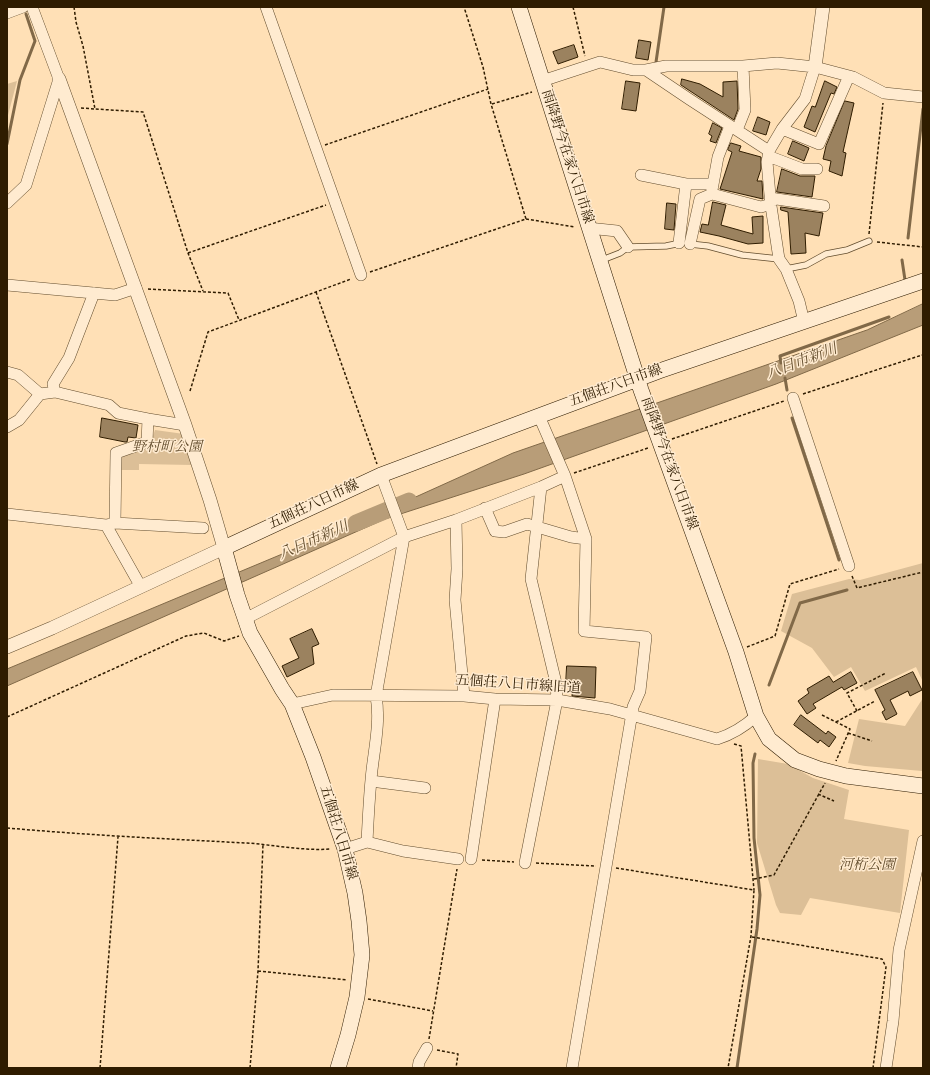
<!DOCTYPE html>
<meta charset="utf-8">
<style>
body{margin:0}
#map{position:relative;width:930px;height:1075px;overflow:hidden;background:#ffe0b6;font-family:"Sorts Mill Goudy",serif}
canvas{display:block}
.frame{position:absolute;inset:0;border:8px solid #2f1c00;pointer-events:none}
</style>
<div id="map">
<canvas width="930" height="1075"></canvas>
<div class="frame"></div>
</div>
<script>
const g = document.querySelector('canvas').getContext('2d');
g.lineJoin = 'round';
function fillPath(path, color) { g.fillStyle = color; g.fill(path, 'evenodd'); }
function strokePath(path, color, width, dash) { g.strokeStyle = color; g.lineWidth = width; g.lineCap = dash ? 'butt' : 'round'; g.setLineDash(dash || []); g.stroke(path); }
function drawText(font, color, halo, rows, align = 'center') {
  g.font = font + ' "Sorts Mill Goudy","Noto Serif JP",serif'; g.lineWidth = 3; g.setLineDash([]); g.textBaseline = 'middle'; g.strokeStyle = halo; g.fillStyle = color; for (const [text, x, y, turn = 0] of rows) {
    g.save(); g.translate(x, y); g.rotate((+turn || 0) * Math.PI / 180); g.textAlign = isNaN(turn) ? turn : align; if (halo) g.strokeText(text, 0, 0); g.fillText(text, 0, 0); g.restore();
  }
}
fillPath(new Path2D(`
 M17 81 7 119V84Z
 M155 430 184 434 192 465 139 464V470H119V457L150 445Z
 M923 563V682L916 667 865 691 851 667 834 677 812 648 781 631 792 594 849 579 860 580Z
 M923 698V768L922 771 865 766 848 763 859 719 905 726Z
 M758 759 788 764 813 778 849 790 844 819 909 830 900 913 810 898 801 915 780 913 776 905 757 843Z`), '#dcbf97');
const water = new Path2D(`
 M923 304V325L776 384 524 474 385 519 7 686V669L378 514 513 453 867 330Z`);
fillPath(water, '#b89d78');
strokePath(water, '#816948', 1);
strokePath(new Path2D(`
 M656 62 664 7
 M7 144 20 80 35 41 26 14
 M908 238 923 109
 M902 260 905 280
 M781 363 780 356 889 317
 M785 378 787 390
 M792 418 839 560
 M769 685 800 603 847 590
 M737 1068 757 929 760 895 754 838 753 763 755 754`), '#816948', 3);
strokePath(new Path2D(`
 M356 523 409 501`), '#b89d78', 17);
const building = new Path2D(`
 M639 40 651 42 648 60 636 58Z
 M574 45 578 57 558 64 553 52Z
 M682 79 700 84 723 97V82L737 81 738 109 734 120 681 85Z
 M626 81 640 83 636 111 622 109Z
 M825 81 837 87 834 94 831 93 815 132 804 127 812 106 815 107Z
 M845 101 854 103 843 152 846 153 842 176 829 171 831 161 823 159 826 146Z
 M758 117 770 122 766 135 753 131Z
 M713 123 722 128 716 143 710 141 712 136 709 134Z
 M793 141 809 148 804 161 788 154Z
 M731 143 741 146 739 151 761 157V169L757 181H762L763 199 720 189 732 152 728 150Z
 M782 169 800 176H815L812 197 777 192Z
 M713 202 726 205 721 225 753 234 752 217 763 216V243L748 244 719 236 700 232 702 224 708 225Z
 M667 203 676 204 674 230 665 229Z
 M781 207 823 213 819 236 805 233 806 253 791 254 788 212 781 210Z
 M102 418 138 425 136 438 128 437 127 442H125L100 437Z
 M312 629 319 644 312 647 314 664 287 677 282 666 299 658 290 639Z
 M567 666 596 667 595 698 572 696 573 685 566 684Z
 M851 672 857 683 844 690 842 687 813 704 816 708 807 714 798 701 809 693 807 689 829 676 833 682Z
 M913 672 922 690 910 696 908 691 890 700 897 714 886 720 882 712 885 710 875 690Z
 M801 715 826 734 828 731 836 737 829 747 820 740 818 743 794 725Z`);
fillPath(building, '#9b825f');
strokePath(building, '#2f1c00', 1);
const service = new Path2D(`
 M690 244 708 246 742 255 779 259
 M602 260 620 253 628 247 666 246 681 243
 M786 269 806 265 826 254 847 250 869 241`);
const minor = new Path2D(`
 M266 7 361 275
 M7 13 23 7
 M646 70 689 99 769 151
 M542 81 600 62 633 70H646L666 66H743L777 63 815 67 853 77 884 93 923 97
 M782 129 819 144 849 76
 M737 130 745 110 743 66
 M768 156 802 169H817
 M641 175 686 184H712
 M712 190 718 157 730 126
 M770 198 824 206
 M7 203 26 185 59 79 32 7
 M588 228 617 231 628 247
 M679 243 686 184
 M690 244 700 199 712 194 761 207 771 204
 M7 285 115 295 136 288
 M804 322 799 301 786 269 779 259 771 206 767 162 769 151 782 129 805 99 815 67
 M7 372 18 375 40 394 55 392 109 405 118 413 148 419 185 425
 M55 392 53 384 69 358 94 293
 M793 398 849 566
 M539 416 565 476 586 539 584 631 646 637 640 691 633 707 572 1068
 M7 427 19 420 40 394
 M381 475 404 537 376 696C381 724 373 753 371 780 369 801 368 822 367 842L403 851 458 859
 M485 508 495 531 504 532 527 524 571 537 586 539
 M7 514 106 525 115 523 203 528
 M456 520 457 569 455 600 464 696
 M115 523 116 453 147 442 148 419
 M106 525 141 587
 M245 619 404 537 456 520 541 487 565 476
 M292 704 333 695 464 696 495 699 557 700 610 709 717 739C733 734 744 727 756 716
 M371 781 425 788
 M345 849 367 842
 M471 859 495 699
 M525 863 557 700 556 683 531 579 541 487
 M418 1068 419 1062 427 1048
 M886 1068 893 1021 899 950 923 841`);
const tertiary = new Path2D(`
 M815 67 823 7
 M7 647 52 628 224 548 210 500 185 425 59 79`);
const secondary = new Path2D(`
 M519 7 641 390 736 652 756 716 769 739 795 760 819 769 846 776 923 786
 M338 1068 348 1035 357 997 362 955 359 921 355 893 345 849 313 757 292 704 282 689 250 633 237 595 224 548 381 475 659 371 923 281`);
strokePath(service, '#634d2e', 7);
strokePath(minor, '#634d2e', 12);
strokePath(tertiary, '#634d2e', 14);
strokePath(secondary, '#2f1c00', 16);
strokePath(new Path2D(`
 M74 7 76 22 83 46 95 109 143 112 188 253 203 291
 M573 7 585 56
 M492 104 532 92
 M81 108 95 109
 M325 145 488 89
 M526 219 575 227
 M869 234 883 103
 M877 242 923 247
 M188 253 326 205
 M370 272 526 219 491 104 483 67 464 7
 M148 289 228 293 239 320
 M316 292 377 464
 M190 391 208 332 351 279
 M803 394 922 355 923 356
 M672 439 784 401
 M574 473 648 448
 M852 576 857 588 923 572
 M747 647 775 636 790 584 839 569
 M857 711 847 693 886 673
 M822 715 850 729 836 761
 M7 717 186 636 204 633 224 641 239 636
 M836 722 875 701
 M848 733 872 741
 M734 744 741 746 754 890
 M818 794 834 801
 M7 828C87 835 167 839 247 843 275 845 303 851 331 849
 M482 860 514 862
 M536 863 596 866
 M616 868 754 890 751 936 728 1068
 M754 879 774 875 825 783
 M752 937 882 959 886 967 873 1068
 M258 971 347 980
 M368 999 433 1011
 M429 1039 457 869
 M437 1050 458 1054 456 1068
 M100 1068 118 837
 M250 1068 258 971 263 844`), '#2f1c00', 1.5, [3, 2]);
strokePath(service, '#ffebd0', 5.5);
strokePath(minor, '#ffebd0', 11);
strokePath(tertiary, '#ffebd0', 13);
strokePath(secondary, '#ffebd0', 15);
drawText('14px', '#2f1c00', '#ffebd0', [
 ["雨降野今在家八日市線",566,157,72],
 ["五個荘八日市線",616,387,-20],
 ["雨降野今在家八日市線",668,464,70],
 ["五個荘八日市線",314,506,-25],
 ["五個荘八日市線旧道",518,686,4],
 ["五個荘八日市線",337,833,73]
]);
drawText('italic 14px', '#634d2d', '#ffebd0', [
 ["野村町公園",167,449],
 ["河桁公園",867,867]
]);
drawText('italic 15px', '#665030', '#ffebd0', [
 ["八日市新川",802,363,-21],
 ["八日市新川",314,542,-24]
]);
</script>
